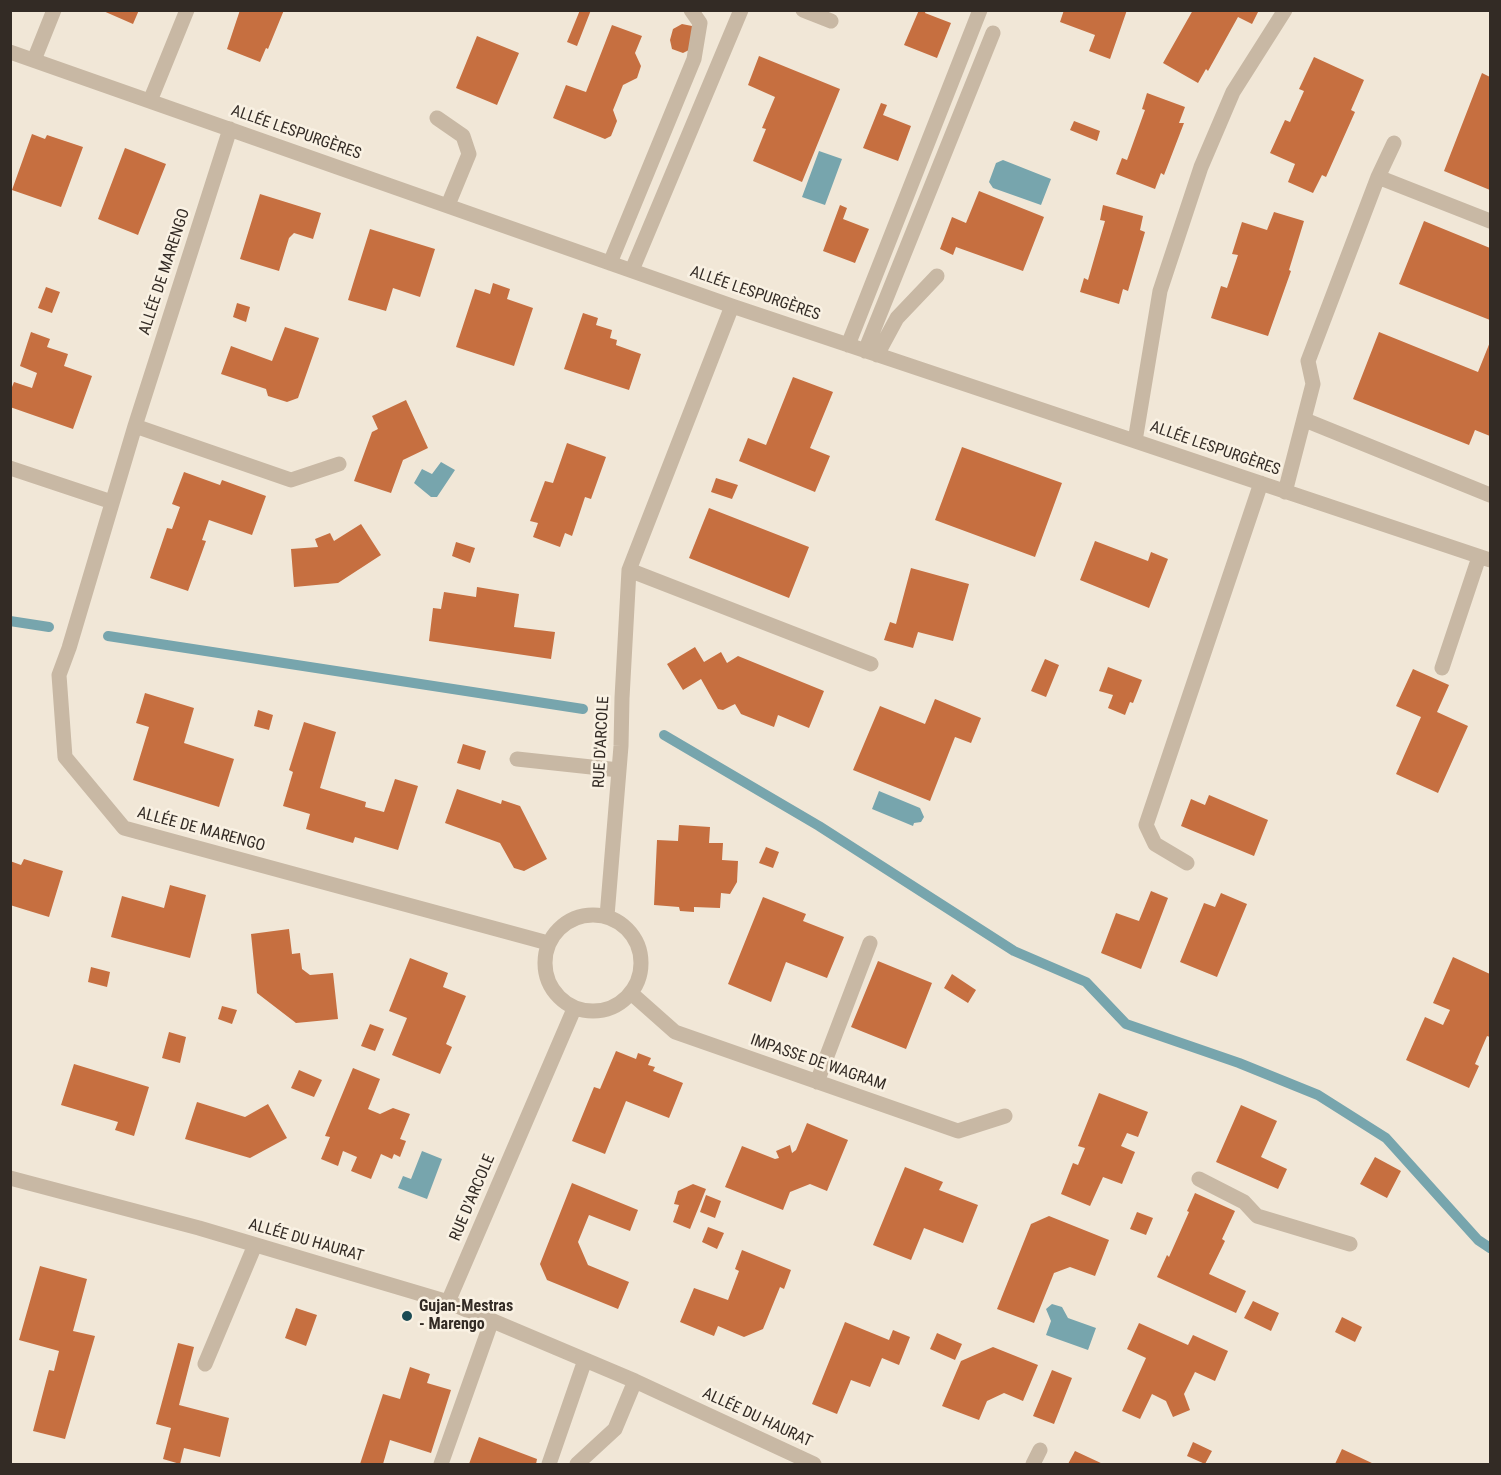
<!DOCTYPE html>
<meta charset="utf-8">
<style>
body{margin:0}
#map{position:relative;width:1501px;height:1475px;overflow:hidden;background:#f1e7d7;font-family:"Roboto Condensed",sans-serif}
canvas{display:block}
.frame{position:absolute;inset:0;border:12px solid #332b25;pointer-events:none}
</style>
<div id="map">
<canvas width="1501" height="1475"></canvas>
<div class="frame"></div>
</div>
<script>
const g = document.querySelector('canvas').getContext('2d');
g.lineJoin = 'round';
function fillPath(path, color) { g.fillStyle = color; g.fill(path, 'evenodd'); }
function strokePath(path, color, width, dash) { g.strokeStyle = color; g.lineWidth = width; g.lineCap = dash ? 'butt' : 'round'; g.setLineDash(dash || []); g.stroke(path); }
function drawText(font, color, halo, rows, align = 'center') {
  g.font = font + ' "Roboto Condensed",sans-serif'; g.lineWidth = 5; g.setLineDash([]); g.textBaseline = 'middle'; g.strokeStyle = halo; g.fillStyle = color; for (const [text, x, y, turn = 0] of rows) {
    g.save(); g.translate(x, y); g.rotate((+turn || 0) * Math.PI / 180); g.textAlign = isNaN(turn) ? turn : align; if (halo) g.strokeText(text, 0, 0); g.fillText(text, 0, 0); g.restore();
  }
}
fillPath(new Path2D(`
 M819 151 842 159 825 205 802 197Z
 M1003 160 1051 179 1041 205 993 188 989 182 996 163Z
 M441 462 455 470 437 497H431L414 483 422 469 432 474Z
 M879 791 920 808 924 817 921 822 914 823 913 826 872 809Z
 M422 1151 442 1159 427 1199 398 1188 403 1176 411 1179Z
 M1052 1304 1062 1307 1068 1318 1096 1328 1088 1350 1046 1335 1051 1321 1046 1309Z`), '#77a5ad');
strokePath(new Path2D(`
 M10 621 49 627
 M108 636 583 709
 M664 735 819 826 1014 951 1086 982 1126 1024 1239 1063 1318 1095 1386 1138 1478 1240 1490 1248`), '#77a5ad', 10);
fillPath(new Path2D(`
 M101 10H139L133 24Z
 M240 10H284L268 49 266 48 260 62 227 49Z
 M580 10H591L577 46 567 42Z
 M919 10H926L925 13 951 23 937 58 904 45Z
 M1064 10H1127L1110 59 1089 51 1095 35 1060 22Z
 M1193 10H1259L1252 24 1238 17 1208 71 1206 69 1198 83 1163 63Z
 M682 24 692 26 695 37 691 49 683 53 672 49 670 40 673 29Z
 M612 25 642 36 635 53 641 66 637 78 623 85 613 110 617 121 611 136 605 139 553 118 566 85 586 92Z
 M477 36 519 53 497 105 456 88Z
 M759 56 840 89 802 182 753 161 766 129 762 128 775 97 748 85Z
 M1314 57 1364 80 1351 110 1355 112 1326 177 1322 175 1313 193 1288 182 1295 164 1270 153 1285 120 1290 122 1304 91 1299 89Z
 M1482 73 1490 77V190L1444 171Z
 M1147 93 1185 107 1179 123H1184L1164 175 1161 173 1155 189 1116 174 1122 158 1127 160 1145 110 1142 109Z
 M881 103 887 105 883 115 911 126 898 161 863 148Z
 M1074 121 1100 131 1097 141 1070 130Z
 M32 134 45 139 47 135 83 147 61 207 12 190Z
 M125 148 166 164 138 235 98 219Z
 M979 191 1044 217 1023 271 956 247 953 255 940 249 952 217 966 223Z
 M260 194 321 213 313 239 294 233 289 238 279 271 240 259Z
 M840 205 847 208 843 219 869 229 855 263 823 251Z
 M1103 205 1143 216 1140 230 1145 232 1128 291 1123 289 1119 304 1080 292 1084 278 1088 280 1105 221 1100 220Z
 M1274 212 1304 221 1289 270 1291 271 1268 336 1211 318 1221 286 1227 288 1238 255 1232 254 1242 222 1267 230Z
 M1424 221 1490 248V320L1399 284Z
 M370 229 435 249 420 297 393 288 386 311 348 300Z
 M493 283 510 289 507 299 533 308 514 366 456 347 475 289 490 294Z
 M46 287 60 292 52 313 38 308Z
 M237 303 250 307 246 322 233 317Z
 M583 313 598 318 596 325 612 330 610 338 617 340 616 345 641 354 629 390 564 369Z
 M285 327 319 338 298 398 287 402 268 396 266 389 221 374 231 346 272 361Z
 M31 332 50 339 47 347 68 354 64 366 92 376 73 429 10 407V392L14 382 32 388 37 373 20 366Z
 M1379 332 1478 372 1490 342V436L1475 430 1469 445 1353 399Z
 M793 377 833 392 810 448 830 456 815 492 739 461 748 438 766 445Z
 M406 400 428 448 403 460 391 493 354 481 372 432 378 429 372 416Z
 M567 443 606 457 591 499 585 497 572 536 565 533 560 547 533 537 538 523 530 521 545 481 553 483Z
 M962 447 1062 483 1035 557 935 520Z
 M184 472 220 485 222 480 266 496 252 535 209 520 202 540 206 541 188 591 150 578 167 528 172 529 180 507 172 504Z
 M716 478 738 485 732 499 711 492Z
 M709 508 809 547 789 598 689 558Z
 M361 524 381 555 338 583 294 587 291 549 318 547 315 539 330 533 334 541Z
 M1095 541 1148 561 1151 552 1168 559 1149 608 1080 580Z
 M456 542 475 548 470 563 452 556Z
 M911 568 969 584 953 641 918 632 913 648 884 640 890 622 896 624Z
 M477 587 519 594 514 627 555 632 551 659 429 641 433 608 441 609 444 592 476 597Z
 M695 647 704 662 721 652 727 663 738 656 824 691 809 728 778 715 774 727 741 714 735 704 723 710 718 709 701 679 683 690 667 664Z
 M1045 659 1059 665 1046 697 1031 691Z
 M1108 667 1142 680 1133 703 1130 702 1125 715 1108 708 1113 695 1099 691Z
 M1413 669 1449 685 1437 712 1468 726 1438 793 1396 774 1421 717 1396 706Z
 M145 693 194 708 184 743 234 759 219 807 133 780 149 727 136 723Z
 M935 699 981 718 971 743 955 737 930 801 853 770 880 706 925 724Z
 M258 710 273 715 269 730 254 726Z
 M304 722 336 732 320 788 366 802 365 807 384 812 395 779 418 786 398 850 355 837 353 843 306 829 310 814 283 806 293 772 289 770Z
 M463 744 486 751 480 770 457 763Z
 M457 789 501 804 502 800 520 806 547 859 524 871 514 868 500 843 445 823Z
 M1209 795 1268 820 1254 856 1181 826 1191 799 1205 805Z
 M679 825 710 827 709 843H723L722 860 738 861 737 882 730 894 721 893 720 908 694 907V912L680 911 679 907 654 905 657 840 678 841Z
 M766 847 779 852 773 868 759 863Z
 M24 859 63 871 49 917 10 905V861L21 865Z
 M170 885 206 895 190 958 111 937 122 896 164 908Z
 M1151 891 1168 898 1141 969 1101 953 1116 913 1139 921Z
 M1221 893 1247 904 1217 977 1180 962 1204 903 1215 907Z
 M763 897 806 914 803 921 844 937 827 978 786 962 771 1002 728 984Z
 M289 929 292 954 300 953 302 969 310 975 333 973 338 1019 296 1023 257 993 251 934Z
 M1453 957 1490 974V1037L1487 1036 1475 1064 1479 1066 1469 1088 1406 1060 1425 1017 1443 1025 1450 1010 1433 1003Z
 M410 958 448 973 443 987 466 996 446 1044 452 1047 440 1074 392 1055 407 1018 389 1011Z
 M878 961 932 983 906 1049 851 1027Z
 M91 967 110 972 107 987 88 982Z
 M952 974 976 990 968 1003 944 988Z
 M222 1006 237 1010 232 1024 218 1019Z
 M370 1024 384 1029 375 1051 361 1046Z
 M169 1032 186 1037 180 1063 162 1058Z
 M616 1051 636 1059 638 1053 651 1058 648 1065 655 1067 653 1071 683 1083 669 1118 626 1101 605 1154 572 1141 594 1087 600 1089Z
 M74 1064 149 1087 134 1136 115 1130 118 1122 61 1105Z
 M353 1068 380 1079 368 1109 380 1114 393 1108 410 1114 400 1139 406 1141 400 1157 394 1154 392 1159 381 1154 371 1179 351 1171 357 1157 343 1151 338 1166 321 1159 330 1137 325 1136Z
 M299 1070 322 1080 314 1097 291 1088Z
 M1099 1093 1148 1112 1138 1137 1127 1133 1121 1146 1135 1152 1122 1184 1103 1177 1090 1206 1061 1194 1073 1163 1078 1165 1085 1148 1078 1146Z
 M197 1102 245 1117 268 1104 287 1138 250 1158 185 1139Z
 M1241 1105 1277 1121 1261 1157 1287 1169 1278 1189 1216 1162Z
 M807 1123 848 1140 827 1191 810 1184 790 1192 783 1210 725 1187 742 1146 775 1159 779 1158 776 1151 790 1145 792 1153 796 1150Z
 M1375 1157 1401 1171 1387 1198 1360 1184Z
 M905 1167 943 1182 939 1190 978 1205 963 1243 924 1228 911 1260 873 1245Z
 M572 1183 638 1210 630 1231 589 1215 578 1242 588 1265 629 1282 618 1309 547 1280 540 1264Z
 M693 1184 706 1189 690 1229 673 1222 679 1205 674 1204 678 1191Z
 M1195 1193 1235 1211 1222 1239 1225 1241 1209 1274 1246 1291 1236 1313 1157 1277 1167 1255 1169 1257 1189 1212 1187 1211Z
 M706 1195 721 1201 715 1218 700 1212Z
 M1137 1212 1153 1218 1146 1235 1130 1229Z
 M1049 1216 1109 1240 1095 1276 1070 1267 1054 1273 1034 1323 997 1309 1031 1224Z
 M708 1227 724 1233 717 1249 702 1242Z
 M742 1250 791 1270 784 1289 780 1287 763 1329 744 1337 718 1326 714 1336 680 1322 694 1288 728 1300 739 1271 735 1269Z
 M40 1266 87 1279 73 1331 95 1336 65 1439 33 1431 49 1370 54 1371 59 1351 19 1340Z
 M1253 1301 1279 1313 1271 1331 1244 1318Z
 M296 1308 317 1315 306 1346 285 1338Z
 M1342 1317 1362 1327 1355 1342 1335 1332Z
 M845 1322 889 1340 893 1330 910 1337 899 1365 882 1358 870 1387 851 1380 837 1414 812 1404Z
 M1139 1323 1188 1345 1193 1335 1228 1351 1215 1381 1195 1372 1184 1394 1190 1410 1173 1417 1166 1401 1152 1394 1140 1419 1122 1411 1146 1358 1127 1349Z
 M937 1333 962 1344 955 1360 930 1349Z
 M178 1343 194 1347 179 1405 229 1418 220 1457 184 1448 180 1464 163 1459 171 1428 156 1424Z
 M993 1347 1038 1365 1023 1401 1004 1393 987 1401 979 1420 942 1406 961 1361Z
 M410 1367 430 1374 427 1383 451 1390 431 1453 390 1440 383 1464H360L383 1394 400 1399Z
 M1052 1370 1072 1378 1054 1424 1033 1416Z
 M479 1437 537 1459 536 1464H469Z
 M1193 1442 1212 1451 1205 1464 1187 1456Z
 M1342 1449 1374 1464H1335Z
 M1075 1451 1103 1464H1068Z`), '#c66f40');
strokePath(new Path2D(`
 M803 10 831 21
 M10 52 732 306 1490 560
 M34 60 54 10
 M150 101 187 10
 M437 118 463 136 469 154 448 205
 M230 129 135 426 69 648 59 675 65 757 124 828 548 943
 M1378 177 1490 221
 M610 263 694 59 700 23 691 10
 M632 270 741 10
 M848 345 980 10
 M865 351 993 33
 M877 355 897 318 937 276
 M1305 420 1490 495
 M135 426 291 480 339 464
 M1135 441 1160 291 1201 167 1233 92 1285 10
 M10 468 112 502
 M1285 492 1313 384 1308 361 1378 177 1394 143
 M629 570 871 664
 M1442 668 1479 557
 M517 759 619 770
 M1187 863 1155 844 1146 825 1261 483
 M545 963a48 48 0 1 1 96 0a48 48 0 1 1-96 0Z
 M607 916 621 746 622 698 629 570 732 306
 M631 993 675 1032 958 1131 1005 1116
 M817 1082 870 943
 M10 1178 199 1228 448 1302 635 1381 814 1464
 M1199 1179 1244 1202 1257 1216 1350 1244
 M448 1302 574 1009
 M205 1364 255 1245
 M441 1464 492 1320
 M549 1464 585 1360
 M577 1464 615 1429 635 1381
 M1033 1464 1040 1450`), '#c8b8a4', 15);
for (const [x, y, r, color] of [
 [407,1316,6,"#1b4b54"]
]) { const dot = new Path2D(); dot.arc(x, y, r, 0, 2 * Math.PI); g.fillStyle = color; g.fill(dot); strokePath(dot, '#f9f1e3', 2); }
drawText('16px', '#332b25', '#f9f1e3', [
 ["ALLÉE LESPURGÈRES",296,133,19],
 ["ALLÉE DE MARENGO",165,272,-72],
 ["ALLÉE LESPURGÈRES",755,294,19],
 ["ALLÉE LESPURGÈRES",1215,449,19],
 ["RUE D'ARCOLE",602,742,-87],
 ["ALLÉE DE MARENGO",201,830,15],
 ["IMPASSE DE WAGRAM",818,1063,19],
 ["RUE D'ARCOLE",473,1198,-67],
 ["ALLÉE DU HAURAT",306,1241,16],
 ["ALLÉE DU HAURAT",757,1418,25]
]);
drawText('bold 16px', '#332b25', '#f9f1e3', [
 ["Gujan-Mestras",419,1307],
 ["- Marengo",419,1325]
], 'left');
</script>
